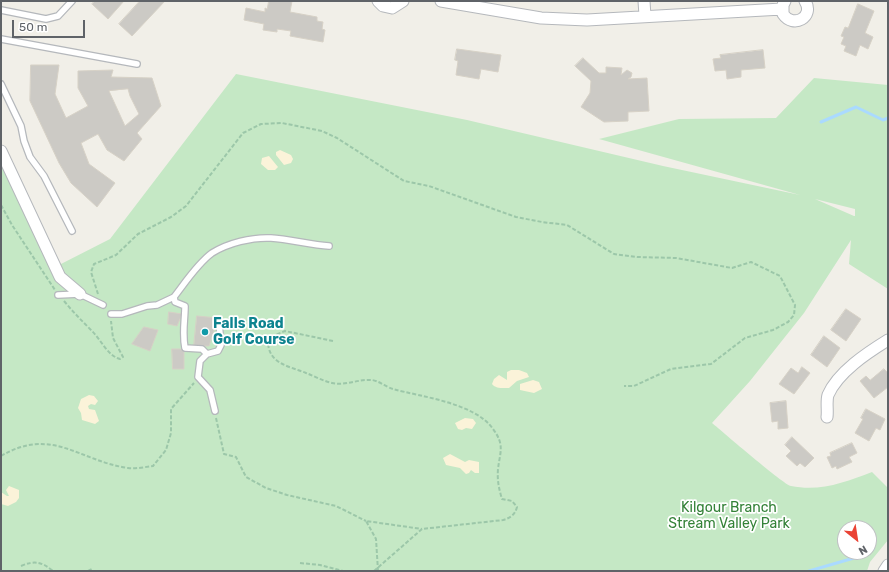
<!DOCTYPE html>
<style>
body{margin:0}
#map{position:relative;width:889px;height:572px;overflow:hidden;background:#f1efe8;font-family:Rubik,sans-serif}
canvas{display:block}
.frame{position:absolute;inset:0;border:2px solid #5f6368;pointer-events:none}
.north{position:absolute;left:837px;top:520px;width:40px;height:40px;box-sizing:border-box;background:#fff;border:1px solid #bfc1c3;border-radius:50%;rotate:150deg;font-size:11px;font-weight:700;line-height:16px;text-align:center;color:#5f6368}
.north::after{content:'';display:block;margin:auto;width:14px;height:18px;background:#ea4335;clip-path:polygon(50% 0,100% 100%,50% 72%,0 100%)}
.scale{position:absolute;left:12px;top:20px;width:73px;height:18px;box-sizing:border-box;border:2px solid #5f6368;border-top:0;padding-left:5px;font-size:12px;line-height:14px;white-space:nowrap;color:#5f6368;-webkit-text-stroke:3px #fff;paint-order:stroke}
</style>
<div id="map">
<canvas width="889" height="572"></canvas>
<div class="frame"></div>
<div class="north">N</div>
<div class="scale">50 m</div>
</div>
<script>
const g = document.querySelector('canvas').getContext('2d');
g.lineJoin = 'round';
function fillPath(path, color) { g.fillStyle = color; g.fill(path, 'evenodd'); }
function strokePath(path, color, width, dash) { g.strokeStyle = color; g.lineWidth = width; g.lineCap = dash ? 'butt' : 'round'; g.setLineDash(dash || []); g.stroke(path); }
function drawText(font, color, halo, rows, align = 'center') {
  g.font = font + ' Rubik,sans-serif'; g.lineWidth = 3.5; g.setLineDash([]); g.textBaseline = 'middle'; g.strokeStyle = halo; g.fillStyle = color; for (const [text, x, y, turn = 0] of rows) {
    g.save(); g.translate(x, y); g.rotate((+turn || 0) * Math.PI / 180); g.textAlign = isNaN(turn) ? turn : align; if (halo) g.strokeText(text, 0, 0); g.fillText(text, 0, 0); g.restore();
  }
}
fillPath(new Path2D(`
 M236 74 467 120 663 166 800 195 599 139 679 119 776 118 814 78 888 85V289L849 264 851 240 804 313 750 381 712 423C723 432 784 485 791 486 820 492 846 482 872 472L888 488V540L870 562 867 571H1V145L59 265 110 239ZM815 199 855 209V216H854ZM845 528H869V552H845Z`), '#c5e8c5');
fillPath(new Path2D(`
 M280 150 291 155 293 159 291 163 284 165 276 155V152Z
 M269 156 278 167 275 170H268L261 164 262 158Z
 M511 370H519L527 373 529 377 517 381 509 388C503 388 496 389 492 384L494 379 499 375 507 380V372Z
 M533 380 539 382 542 389 534 393 520 390V384Z
 M89 395 94 396 98 401 95 405 91 404 88 406 89 409 95 410 99 421 95 424 82 420 81 413 78 408 81 399Z
 M465 418 473 419 476 423 472 429 466 428 462 430 458 429 455 423Z
 M450 454 465 462 469 460 479 462V473H475L471 470 469 473 466 474 460 468 446 465 443 458Z
 M9 486 19 490V498L16 502 8 506 1 504V492L7 496H9L6 490Z`), '#fbf3d9');
strokePath(new Path2D(`
 M821 122 856 107 883 120 888 118
 M869 551 873 549
 M809 571 861 556 868 552`), '#aadaff', 3);
const building = new Path2D(`
 M95 1H124L108 19 92 4Z
 M140 1H165L132 36 119 24Z
 M269 1H292L290 12 317 17V21L323 22 322 29 325 30 323 42 290 36 291 31 277 29V32L263 30 264 24 244 20 246 8 265 12V8L267 9Z
 M858 4 874 11 865 33 873 37 868 49 860 45 856 56 844 51 846 46 841 44 844 37 841 36 845 27 848 28Z
 M457 49 501 55 498 72 481 69 479 79 456 75 458 61 455 60Z
 M763 50 765 68 741 70V77L727 79 726 70 715 71 713 59 721 58 720 55Z
 M583 58 599 73H606V67L622 68 621 75 627 70 632 73 631 77 628 79 647 78 649 111 628 112V121L604 122 581 107 590 93 591 81 575 66Z
 M31 65H59L55 94 66 118 88 106 78 88V71L113 70 111 77 152 78 161 106 137 133 142 139 124 161 107 150 98 134 81 143 89 164 115 183 97 207 71 183 59 163 30 101ZM128 89 130 96 139 114 125 126 109 91Z
 M846 309 861 319 846 341 831 330Z
 M169 312 182 314 177 326 168 324Z
 M197 316 218 318 209 346H194Z
 M144 327 158 330 150 351 132 344Z
 M824 336 840 348 827 367 811 355Z
 M172 349H184V369H173Z
 M802 367 810 373 794 394 779 384 791 368 798 373Z
 M884 369 888 373V387L874 398 860 381 866 376 870 380Z
 M786 401 788 428 778 429V421L772 422 770 403Z
 M866 409 885 419 880 430 876 428 869 441 855 433 863 419 861 418Z
 M792 437 814 458 805 467 800 463 797 466 786 456 791 451 785 445Z
 M852 443 857 453 849 457 852 462 837 469 836 466 832 468 827 457 831 456 830 453Z`);
fillPath(building, '#cccac5');
strokePath(building, '#d6d1c6', 1);
const lane = new Path2D(`
 M1 10 46 19 58 16 72 1
 M1 39 137 64
 M1 84 21 126 24 141 30 157 44 176 72 231
 M58 295 80 294 103 305
 M111 314H122L147 306 157 305 174 297
 M207 354 202 349 185 348C182 333 185 320 185 306L175 302 174 297C185 283 197 264 212 253 228 243 252 237 271 238 290 239 310 245 329 246
 M215 411 210 390 198 377 200 361 207 354 218 351 221 345 219 323`);
const street = new Path2D(`
 M378 1 383 6 392 8 403 1
 M441 1 541 18 587 20 782 9
 M644 1 645 16
 M785 1 783 5V14C793 29 815 17 805 1
 M1 151 60 277 80 294
 M827 417C828 411 826 401 828 395 838 372 867 353 888 340
 M884 571 888 565`);
strokePath(lane, '#b5b8bc', 8);
strokePath(street, '#b5b8bc', 13);
strokePath(new Path2D(`
 M1 205 12 225 55 290
 M98 294 91 272 94 264 116 255 138 234 171 217 186 206 243 133 261 124 282 123 322 131 337 138 404 181 429 186 516 217 542 222 567 225 614 254 637 257 676 258 732 268 751 262 780 276 795 305 794 315 788 322 773 330 745 338 711 364 671 369 634 386H624
 M64 301C73 312 82 321 92 331 101 340 108 356 120 359L123 357 113 338 111 321
 M333 341 285 331 275 335 268 341C268 364 289 366 306 373 314 376 323 381 332 383 346 386 358 379 371 380 378 380 386 387 393 389 422 397 475 403 493 429 505 445 500 452 498 469 497 480 499 489 502 499L512 501 517 507C515 515 510 518 503 520L422 529 374 571
 M216 418 224 454 236 457 246 477 266 488 287 495 336 506 366 521
 M1 456C52 426 79 461 128 468 136 469 145 467 153 466L166 450 171 433V409L194 383
 M300 563 320 565 343 571
 M21 566C35 560 42 562 53 571
 M88 571 92 569
 M378 571 376 539 366 521 422 529`), '#9cc7a9', 2, [4, 2]);
strokePath(lane, '#fff', 5.5);
strokePath(street, '#fff', 11);
for (const [x, y, r, color] of [
 [205,332,4,"#0f9aa8"]
]) { const dot = new Path2D(); dot.arc(x, y, r, 0, 2 * Math.PI); g.fillStyle = color; g.fill(dot); strokePath(dot, '#fff', 1.5); }
drawText('bold 14px', '#0d838f', '#fff', [
 ["Falls Road",213,324],
 ["Golf Course",213,340]
], 'left');
drawText('14px', '#348238', '#fff', [
 ["Kilgour Branch",729,508],
 ["Stream Valley Park",729,524]
]);
</script>
